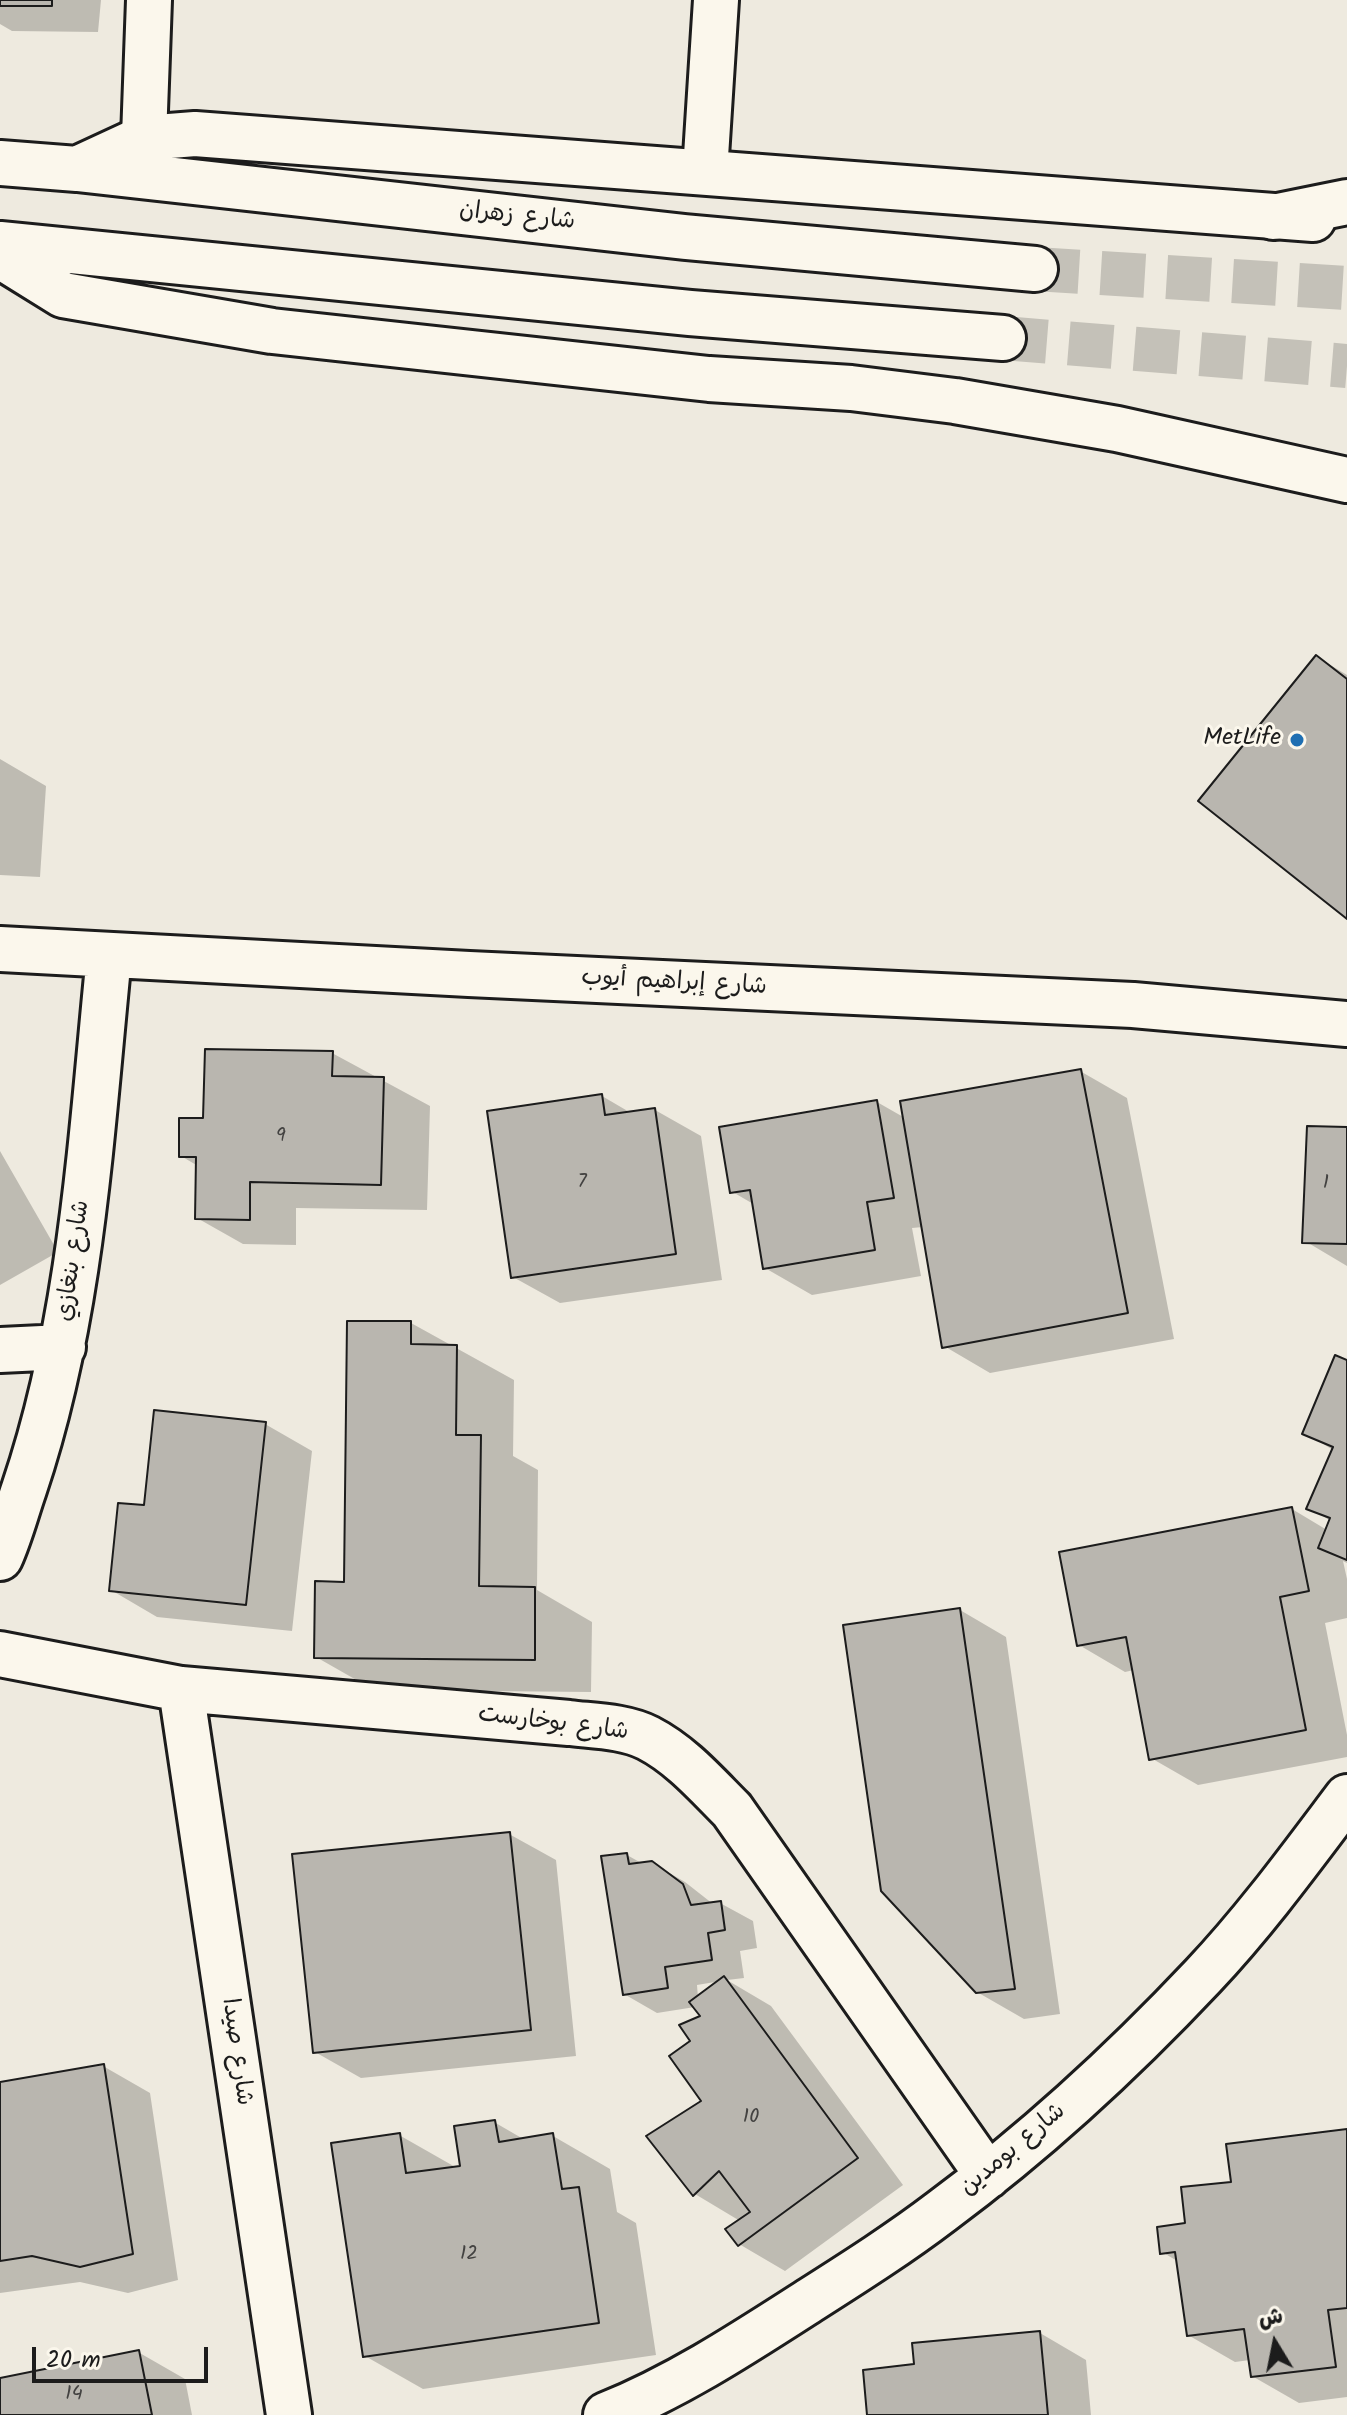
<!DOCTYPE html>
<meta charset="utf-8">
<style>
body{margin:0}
#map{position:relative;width:1347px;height:2415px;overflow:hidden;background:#eeeadf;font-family:Kalam,"Playpen Sans Arabic",sans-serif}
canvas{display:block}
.north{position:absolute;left:1235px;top:2303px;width:80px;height:80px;-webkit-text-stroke:6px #fbf7ec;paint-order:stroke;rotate:350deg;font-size:22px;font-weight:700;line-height:32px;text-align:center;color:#1c1c1c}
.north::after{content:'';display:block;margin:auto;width:28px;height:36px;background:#1c1c1c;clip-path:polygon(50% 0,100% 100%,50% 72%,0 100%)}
.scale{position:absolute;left:32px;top:2347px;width:176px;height:36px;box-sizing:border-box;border:4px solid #1c1c1c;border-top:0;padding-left:10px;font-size:24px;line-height:28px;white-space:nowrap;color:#1c1c1c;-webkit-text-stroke:6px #fbf7ec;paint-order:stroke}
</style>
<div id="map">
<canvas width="1347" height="2415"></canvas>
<div class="north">ش</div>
<div class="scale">20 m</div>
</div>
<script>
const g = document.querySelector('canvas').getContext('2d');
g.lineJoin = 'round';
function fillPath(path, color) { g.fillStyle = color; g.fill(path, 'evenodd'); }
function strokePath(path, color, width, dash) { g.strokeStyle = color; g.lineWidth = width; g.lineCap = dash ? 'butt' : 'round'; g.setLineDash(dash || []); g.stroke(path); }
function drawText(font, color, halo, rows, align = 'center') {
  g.font = font + ' Kalam,"Playpen Sans Arabic",sans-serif'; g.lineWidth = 6; g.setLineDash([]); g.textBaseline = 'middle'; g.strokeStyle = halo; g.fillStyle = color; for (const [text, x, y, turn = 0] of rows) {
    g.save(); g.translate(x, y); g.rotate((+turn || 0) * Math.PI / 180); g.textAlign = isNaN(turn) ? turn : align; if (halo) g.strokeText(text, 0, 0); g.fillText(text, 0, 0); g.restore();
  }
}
fillPath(new Path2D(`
 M0 0H101L98 32 12 31 0 24Z
 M1317 657 1347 675V917Z
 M0 759 46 786 40 877 0 875Z
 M332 1053 430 1106 427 1210 296 1208V1245L243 1244 197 1218 198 1166 181 1156 205 1120Z
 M1080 1071 1127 1098 1174 1339 990 1373 944 1346 923 1227 912 1228 921 1276 812 1295 765 1268 755 1205 731 1191 877 1102 905 1118Z
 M602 1096 631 1113 655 1110 701 1136 722 1280 560 1303 513 1277Z
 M1347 1129V1266L1305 1241Z
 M0 1151 58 1252 0 1285Z
 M411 1323 514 1380 513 1456 538 1470 537 1590 592 1622 591 1692 374 1690 316 1657 346 1584Z
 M1347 1362V1563L1343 1561 1347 1579V1618L1325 1623 1347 1735V1757L1198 1785 1151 1758 1134 1670 1125 1672 1079 1645 1292 1509 1327 1530 1331 1521 1309 1508 1333 1450 1305 1433Z
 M265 1424 312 1451 292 1631 157 1617 111 1590 146 1508Z
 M960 1610 1006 1637 1060 2014 1024 2019 977 1992Z
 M509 1834 556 1860 576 2056 361 2078 315 2052Z
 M627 1855 643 1864 652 1863 685 1882 713 1904 720 1903 753 1921 757 1948 740 1951 744 1978 727 1980 771 2006 903 2185 785 2271 739 2244 740 2221 695 2194 649 2136 704 2102 693 2041 703 2017 695 2007 657 2013 624 1994ZM721 1981 698 1998 697 1985Z
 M103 2066 150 2093 178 2280 128 2293 80 2282 0 2293V2084Z
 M494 2122 525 2140 553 2136 610 2169 617 2212 636 2223 656 2355 423 2389 365 2356 399 2135 457 2168H462Z
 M1347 2131V2397L1299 2403 1252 2376 1250 2360 1235 2362 1188 2335 1179 2262 1162 2252 1187 2225 1234 2183Z
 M1040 2333 1086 2360 1091 2415H869L916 2366Z
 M138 2352 185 2379 192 2415H0V2380Z`), '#0003');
const building = new Path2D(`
 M0 0H52V6H0Z
 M1316 655 1347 679V919L1198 801Z
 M205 1049 333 1051 332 1076 384 1077 381 1185 250 1182V1220L195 1219 196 1157H179V1118H203Z
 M1081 1069 1128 1313 942 1348 900 1101Z
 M602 1094 605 1115 655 1108 676 1254 511 1278 487 1111Z
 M877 1100 894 1198 867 1202 875 1250 763 1269 750 1190 730 1193 719 1127Z
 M1307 1126 1347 1127V1244L1302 1243Z
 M347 1321H411V1344L457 1345 456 1435H481L479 1586 535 1587V1660L314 1658 315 1581 344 1582Z
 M1335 1355 1347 1360V1560L1318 1548 1330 1518 1306 1509 1333 1447 1302 1434Z
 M154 1410 266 1422 246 1605 109 1591 118 1503 144 1505Z
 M1292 1507 1309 1591 1280 1597 1306 1730 1149 1760 1126 1637 1077 1646 1059 1552Z
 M960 1608 1015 1989 976 1993 881 1891 843 1625Z
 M510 1832 531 2030 313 2053 292 1854Z
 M627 1853 629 1864 652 1861 683 1884 691 1905 721 1901 725 1930 708 1933 712 1960 665 1967 668 1988 623 1995 601 1856Z
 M724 1976 858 2158 738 2246 725 2229 750 2212 719 2171 693 2196 646 2136 701 2101 669 2056 690 2041 679 2025 700 2016 689 2002Z
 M104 2064 133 2254 80 2267 32 2256 0 2261V2082Z
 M495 2120 499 2142 553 2133 562 2189 579 2187 599 2323 363 2357 331 2143 400 2133 406 2173 460 2166 454 2126Z
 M1347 2129V2308L1328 2310 1336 2367 1251 2377 1244 2329 1187 2336 1175 2252 1160 2254 1157 2227 1185 2223 1181 2187 1231 2182 1226 2144Z
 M1040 2331 1048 2415H867L863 2370 914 2364 912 2343Z
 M139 2350 152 2415H0V2378Z`);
fillPath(building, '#b9b6af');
strokePath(building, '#1c1c1c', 2);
strokePath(new Path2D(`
 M1035 269 1347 288
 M1003 338 1347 366`), '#c4c1b8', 44, [44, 22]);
const minor = new Path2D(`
 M144 138 149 0
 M705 172 716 0
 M0 949 469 974 1133 1005 1347 1024
 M0 1350 63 1347
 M0 1558C10 1536 16 1512 24 1489 82 1318 91 1134 109 956
 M0 1654 181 1689 569 1723C594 1726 624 1726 648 1738 681 1755 706 1784 732 1810L988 2176
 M181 1689 289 2415
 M606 2415C680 2385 745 2342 812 2299 856 2271 900 2243 942 2211 1035 2142 1123 2061 1203 1976 1255 1921 1301 1858 1347 1797`);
const major = new Path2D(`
 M0 163 77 169 685 237 1035 269
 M77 169 144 138 195 134 1313 219
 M0 244 690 313 1003 338
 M0 256 63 295 272 331 709 379 851 388 955 401 1117 429 1347 480`);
const highway = new Path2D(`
 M1273 217 1347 202`);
strokePath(minor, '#1c1c1c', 50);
strokePath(major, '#1c1c1c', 50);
strokePath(highway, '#1c1c1c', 50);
strokePath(minor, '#fbf7ec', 44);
strokePath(major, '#fbf7ec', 44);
strokePath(highway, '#fbf7ec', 44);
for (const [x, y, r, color] of [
 [1297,740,8,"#1f6fb2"]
]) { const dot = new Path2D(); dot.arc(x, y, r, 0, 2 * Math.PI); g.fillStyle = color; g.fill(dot); strokePath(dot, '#fbf7ec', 3); }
drawText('20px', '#434241', null, [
 ["9",281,1138],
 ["7",582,1184],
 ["1",1326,1185],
 ["10",751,2119],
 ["12",469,2256],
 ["14",74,2396]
]);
drawText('24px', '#1c1c1c', '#fbf7ec', [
 ["شارع زهران",517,218,6],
 ["شارع إبراهيم أيوب",674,984,3],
 ["شارع بنغازي",75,1261,-82],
 ["شارع بوخارست",553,1725,7],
 ["شارع صيدا",235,2052,82],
 ["شارع بومدين",1014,2151,-40]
]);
drawText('24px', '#1c1c1c', '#fbf7ec', [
 ["MetLife",1281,740]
], 'right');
</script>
